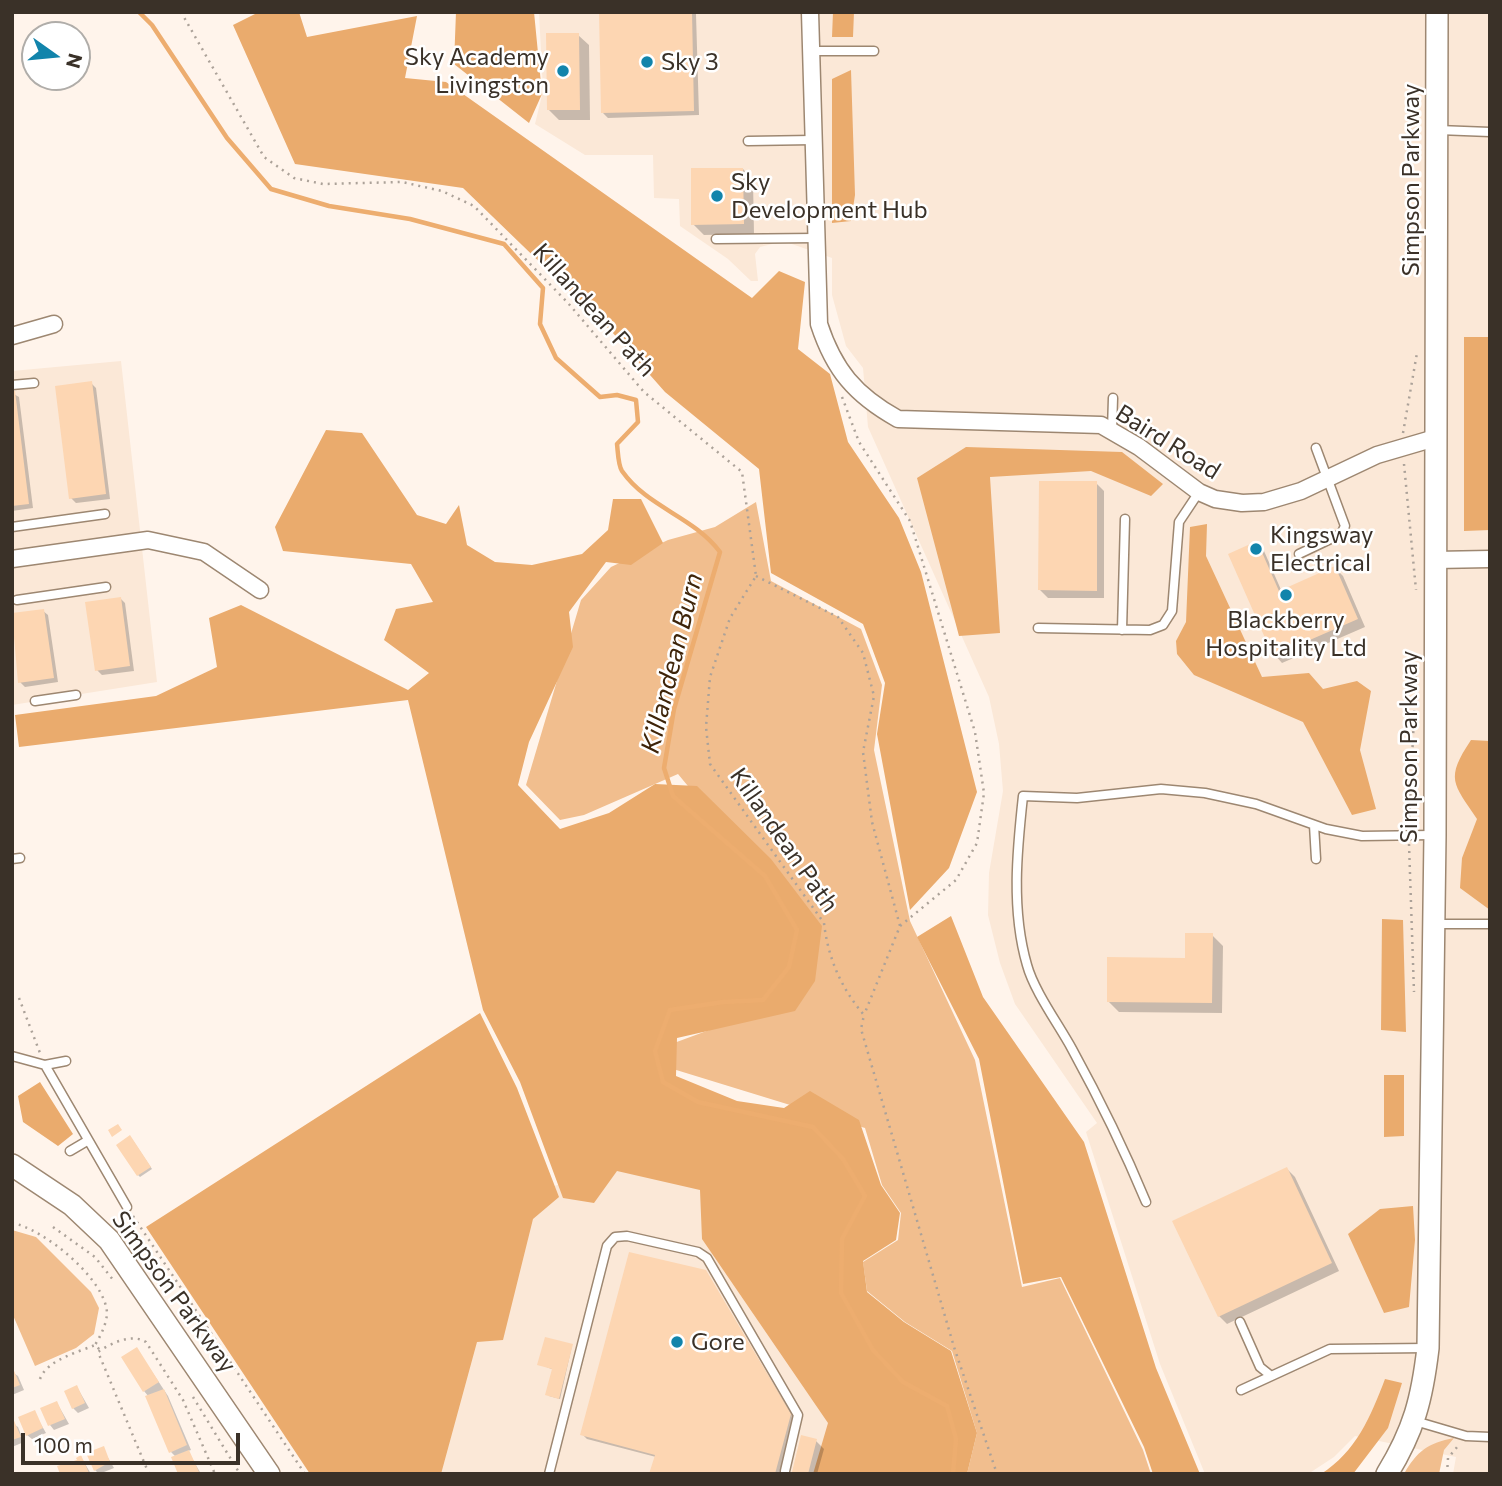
<!DOCTYPE html>
<style>
body{margin:0}
#map{position:relative;width:1502px;height:1486px;overflow:hidden;background:#fff4eb;font-family:Commissioner,sans-serif}
canvas{display:block}
.frame{position:absolute;inset:0;border:14px solid #3a3128;pointer-events:none}
.north{position:absolute;left:21px;top:21px;width:70px;height:70px;box-sizing:border-box;background:#fff;border:2px solid #b0ada9;border-radius:50%;rotate:105deg;font-size:19px;font-weight:700;line-height:28px;text-align:center;color:#3a3128}
.north::after{content:'';display:block;margin:auto;width:24px;height:32px;background:#1284ab;clip-path:polygon(50% 0,100% 100%,50% 72%,0 100%)}
.scale{position:absolute;left:21px;top:1433px;width:219px;height:32px;box-sizing:border-box;border:4px solid #3a3128;border-top:0;padding-left:9px;font-size:21px;line-height:24px;white-space:nowrap;color:#3a3128;-webkit-text-stroke:5px #fff;paint-order:stroke}
</style>
<div id="map">
<canvas width="1502" height="1486"></canvas>
<div class="frame"></div>
<div class="north">N</div>
<div class="scale">100 m</div>
</div>
<script>
const g = document.querySelector('canvas').getContext('2d');
g.lineJoin = 'round';
function fillPath(path, color) { g.fillStyle = color; g.fill(path, 'evenodd'); }
function strokePath(path, color, width, dash) { g.strokeStyle = color; g.lineWidth = width; g.lineCap = dash ? 'butt' : 'round'; g.setLineDash(dash || []); g.stroke(path); }
function drawText(font, color, halo, rows, align = 'center') {
  g.font = font + ' Commissioner,sans-serif'; g.lineWidth = 5; g.setLineDash([]); g.textBaseline = 'middle'; g.strokeStyle = halo; g.fillStyle = color; for (const [text, x, y, turn = 0] of rows) {
    g.save(); g.translate(x, y); g.rotate((+turn || 0) * Math.PI / 180); g.textAlign = isNaN(turn) ? turn : align; if (halo) g.strokeText(text, 0, 0); g.fillText(text, 0, 0); g.restore();
  }
}
fillPath(new Path2D(`
 M539 12H1490V1474H1453L1456 1457 1355 1436 1334 1457 1308 1474H1205L1160 1364 1086 1132 1097 1123 1015 1004 1000 963 988 915 989 873 1003 791 999 744 989 697 868 427 863 368 846 346 832 295V258L789 243H776L760 247 755 254 758 281H751L728 259 680 226 679 199 654 198 653 155H585L535 124 543 91Z
 M121 361 157 682 12 705V371Z
 M665 1154 756 1182 896 1474H424L456 1291 547 1188Z`), '#fbe8d7');
fillPath(new Path2D(`
 M756 502 771 581 861 629 882 685 874 750 910 921 975 1060 1022 1287 1060 1278 1143 1450 1151 1474H967L977 1433 952 1351 905 1322 867 1291 863 1262 898 1240 901 1213 882 1185 865 1128 673 1069 674 1043 777 1005 806 929 678 774 584 815 560 820 526 785 581 600 611 567 668 540 715 527Z
 M12 1230 36 1237 91 1292 99 1308 94 1334 76 1348 35 1366 12 1313Z
 M1454 1438 1444 1450 1439 1474H1404C1417 1451 1428 1443 1454 1438Z`), '#f1be8e');
fillPath(new Path2D(`
 M259 12H299L307 37 417 16 405 78 446 82 752 298 779 271 805 282 798 349 830 374 848 442 899 518 921 572 977 792 949 868 910 910 877 734 885 683 863 624 771 573 759 469 665 392 612 332 463 188 295 164 233 25Z
 M456 12H534L542 94 529 123 454 64Z
 M833 12H854L853 37H832Z
 M851 70 855 195 851 221 832 223V79Z
 M1464 337H1490V530L1464 531Z
 M326 430 362 433 417 515 446 524 459 505 467 545 495 562 532 565 582 554 608 530 613 499H641L663 543 631 565 606 562 569 612 573 647 529 742 518 785 560 829 609 813 655 784 697 786 771 859 822 926 815 981 795 1011 677 1038 676 1076 737 1101 784 1108 810 1091 859 1120 881 1185 900 1213 896 1240 863 1261 867 1292 904 1322 951 1351 977 1433 967 1474H813L828 1423 702 1239 700 1190 617 1171 594 1203 563 1198 520 1082 483 1010 408 700 19 747 15 715 156 696 217 667 209 618 241 605 408 690 429 673 384 640 396 609 433 602 411 564 283 551 275 527Z
 M966 447 1122 452 1163 484 1151 496 1091 471 990 477 1000 633 959 636 917 478Z
 M1207 524 1206 556 1262 677 1309 673 1323 689 1357 681 1371 691 1360 750 1376 809 1352 815 1303 722 1194 675 1177 654 1176 641 1186 622 1190 527Z
 M1471 740 1490 741V910L1460 888 1462 858 1477 819C1453 783 1445 779 1471 740Z
 M951 916 983 997 1084 1142 1156 1368 1200 1474H1153L1144 1447 1061 1277 1023 1284 979 1059 917 937Z
 M1382 919 1403 920 1406 1032 1381 1030Z
 M480 1013 517 1088 559 1197 533 1219 503 1340 477 1342 441 1474H310L146 1227Z
 M1384 1075H1404V1136L1384 1137Z
 M40 1082 73 1134 58 1146 23 1122 18 1096Z
 M1413 1206 1415 1240 1409 1307 1384 1313 1348 1234 1380 1209Z
 M1385 1379 1402 1383 1388 1428 1353 1474H1321C1356 1452 1371 1416 1385 1379Z`), '#eaab6d');
fillPath(new Path2D(`
 M600 12 696 14 699 115 608 118 603 113Z
 M578 35 589 45 590 120H559L548 109Z
 M743 169 753 180 754 234 704 235 693 224Z
 M91 383 96 388 110 499 76 503 71 498Z
 M12 393 19 397 33 508 12 511Z
 M1096 483 1104 491V598H1048L1040 590Z
 M1256 543 1264 551 1282 592 1335 568 1343 576 1365 627 1282 663 1275 655 1230 555Z
 M120 598 125 603 134 671 102 675 97 670Z
 M43 611 48 615 58 682 25 687 20 682 12 615Z
 M1212 935 1223 946 1222 1013 1119 1012 1108 1001 1186 960Z
 M132 1139 152 1169 140 1177 138 1175Z
 M1287 1169 1295 1177 1339 1271 1227 1324 1219 1316Z
 M705 1272 795 1420 781 1474H651L656 1457 587 1439 582 1434Z
 M572 1346 560 1399 549 1396 554 1370 539 1364Z
 M137 1349 168 1396 191 1450 188 1451 201 1474H180L176 1457 171 1452 149 1397 144 1391Z
 M12 1372 18 1376 24 1390 12 1395Z
 M77 1387 89 1408 78 1413 73 1408Z
 M57 1403 69 1424 54 1430 50 1425Z
 M34 1412 46 1433 32 1439 27 1435Z
 M12 1423 18 1427 24 1442 12 1447Z
 M816 1441 824 1449 817 1474H796L794 1472Z
 M103 1449 114 1468 99 1474 95 1470Z
 M81 1457 91 1474H62L79 1461Z`), '#0003');
strokePath(new Path2D(`
 M139 12 152 25 227 138 271 189 329 206 410 219 504 244 543 288 540 324 556 358 600 397 617 395 636 400 638 422 617 444C618 452 618 465 622 471 648 508 693 516 720 552L674 709 664 768 673 796 765 876 797 930 789 967 763 1000 723 1002 670 1010 655 1051 663 1082 698 1102 813 1127 843 1159 865 1196 842 1239 841 1293 873 1350 903 1382 947 1406 956 1439 953 1474`), '#edad6f', 4.5);
fillPath(new Path2D(`
 M599 12H692L694 111 601 113Z
 M546 33H579L580 110H547Z
 M691 168H743L744 224 691 225Z
 M92 381 106 494 69 499 55 386Z
 M12 391H15L29 504 12 506Z
 M1039 481H1097V591L1038 590Z
 M1257 541 1279 591 1335 566 1358 619 1273 656 1228 554Z
 M121 597 130 666 95 671 85 602Z
 M44 609 54 678 18 683 12 613Z
 M1185 933H1213L1212 1003 1107 1002V957L1185 958Z
 M118 1124 122 1130 112 1137 108 1130Z
 M130 1135 151 1167 137 1176 116 1145Z
 M1287 1167 1332 1263 1218 1317 1172 1221Z
 M629 1252 706 1270 791 1414 775 1474H649L655 1455 580 1435Z
 M545 1337 573 1344 559 1399 545 1395 552 1369 537 1365Z
 M137 1347 159 1382 143 1392 121 1357Z
 M12 1366 20 1385 12 1388Z
 M77 1385 85 1403 72 1409 64 1391Z
 M164 1389 187 1445 169 1453 145 1396Z
 M57 1401 65 1419 48 1426 40 1408Z
 M35 1410 43 1428 26 1436 18 1417Z
 M12 1416 21 1437 12 1440Z
 M801 1435 817 1439 808 1474 792 1472Z
 M104 1446 110 1462 94 1471 86 1453Z
 M189 1450 199 1472 178 1474 171 1457Z
 M81 1455 89 1473 60 1474 57 1466 77 1460 76 1458Z`), '#fdd6b2');
const lane = new Path2D(`
 M810 51H874
 M1438 130 1490 132
 M748 141 813 140
 M716 239 816 238
 M12 385 34 383
 M1112 430 1113 398
 M12 527 105 514
 M1299 554 1341 534 1345 526 1316 448
 M17 600 106 587
 M1038 628 1150 630 1163 625 1172 611 1179 522 1199 492
 M1122 630 1125 519
 M35 701 76 695
 M1314 825 1316 859
 M12 859 20 858
 M1436 924H1490
 M12 1056 45 1065 127 1207
 M45 1065 66 1061
 M70 1151 87 1141
 M1146 1202C1124 1149 1100 1100 1072 1049 1059 1025 1034 991 1027 965 1011 910 1017 851 1023 796L1077 798 1161 789 1205 793 1256 804 1326 829 1362 836 1432 835
 M1240 1322 1260 1367 1270 1375
 M1241 1390 1330 1349 1428 1348
 M1415 1421 1466 1436 1490 1437
 M549 1474 607 1246 615 1237 627 1236 698 1252 707 1258 798 1415 785 1471`);
const street = new Path2D(`
 M810 12 819 324C834 370 855 395 898 419L1101 425 1139 447 1199 492 1215 499 1242 503 1264 502 1301 491 1377 455 1435 438
 M12 336 54 324
 M12 559 148 540 204 552 260 590
 M1435 560 1490 559`);
const secondary = new Path2D(`
 M12 1165 72 1205 109 1240 269 1474
 M1387 1474C1414 1430 1422 1399 1428 1348L1435 835 1437 12`);
strokePath(lane, '#9d8771', 11);
strokePath(street, '#9d8771', 19);
strokePath(secondary, '#9d8771', 24);
strokePath(new Path2D(`
 M181 12 264 157 294 178 323 184 402 182 442 191 474 206 568 303 644 392 742 472 756 576 730 618 710 677 706 727 710 764 824 923C828 958 841 988 864 1015L861 1029 954 1347 997 1474
 M842 397 859 442 910 521 975 732 984 793 977 843 956 880 900 926 864 1015
 M1403 433 1417 353
 M1404 464 1416 590
 M756 576 838 617 863 653 874 696 863 752 872 822 900 926
 M1409 824 1416 673
 M1409 844 1414 992
 M12 998H19L40 1053
 M133 1216 305 1474
 M12 1223C43 1228 107 1280 107 1314 106 1325 101 1335 95 1345L100 1350
 M53 1227 95 1257 114 1281
 M40 1379C47 1360 76 1353 95 1345
 M193 1397 240 1474
 M149 1474 98 1352C111 1343 132 1333 146 1342L183 1400 215 1474
 M1447 1474 1448 1458 1458 1446`), '#aca299', 2.5, [2, 5]);
strokePath(lane, '#fff', 8);
strokePath(street, '#fff', 16);
strokePath(secondary, '#fff', 21);
for (const [x, y, r, color] of [
 [647,62,7,"#1284ab"],
 [563,71,7,"#1284ab"],
 [717,196,7,"#1284ab"],
 [1256,549,7,"#1284ab"],
 [1286,595,7,"#1284ab"],
 [677,1342,7,"#1284ab"]
]) { const dot = new Path2D(); dot.arc(x, y, r, 0, 2 * Math.PI); g.fillStyle = color; g.fill(dot); strokePath(dot, '#fff', 2.5); }
drawText('24px', '#3a3128', '#fff', [
 ["Sky Academy",549,57,"right"],
 ["Livingston",549,85,"right"],
 ["Sky 3",661,62],
 ["Sky",731,182],
 ["Development Hub",731,210],
 ["Kingsway",1270,535],
 ["Electrical",1270,563],
 ["Blackberry",1286,620,"center"],
 ["Hospitality Ltd",1286,648,"center"],
 ["Gore",691,1342]
], 'left');
drawText('24px', '#3a3128', '#fff', [
 ["Simpson Parkway",1411,180,-90],
 ["Killandean Path",594,310,48],
 ["Baird Road",1168,442,32],
 ["Simpson Parkway",1409,747,-90],
 ["Killandean Path",784,840,55],
 ["Simpson Parkway",174,1292,54]
]);
drawText('italic 26px', '#3e2409', '#fff', [
 ["Killandean Burn",672,663,-76]
]);
</script>
